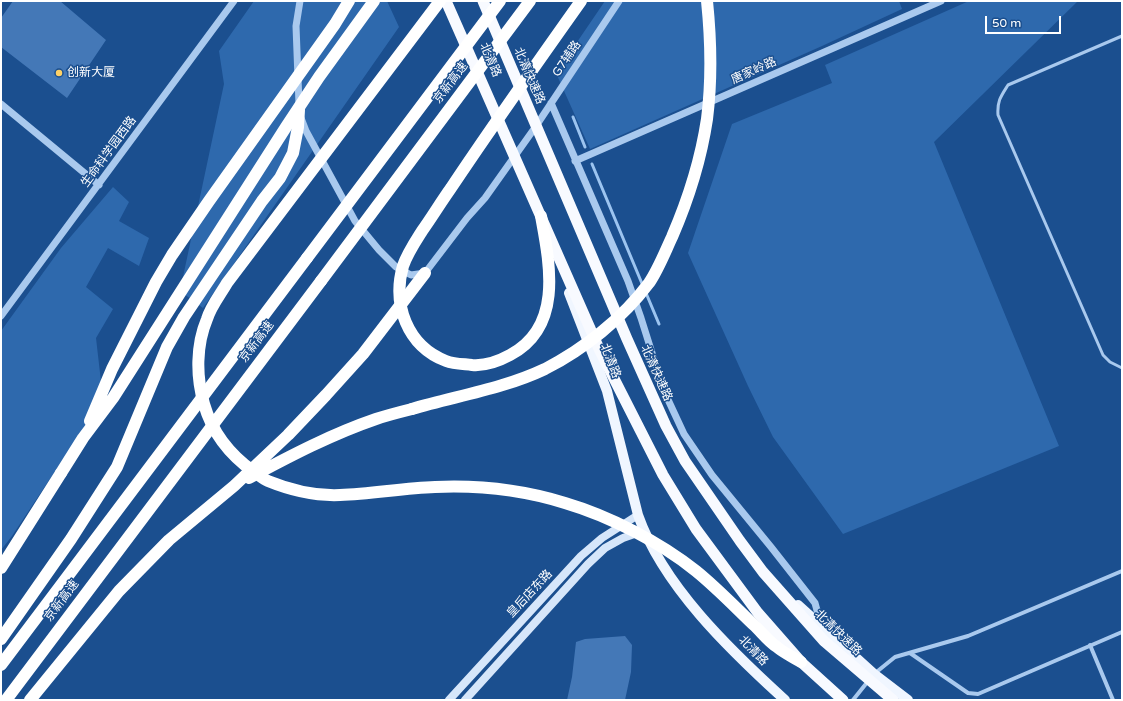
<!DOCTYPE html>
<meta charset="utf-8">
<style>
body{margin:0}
#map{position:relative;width:1123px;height:701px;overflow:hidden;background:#1b4f8f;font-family:"Varela Round",sans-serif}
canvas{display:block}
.frame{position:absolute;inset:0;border:2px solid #fff;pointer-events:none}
.scale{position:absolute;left:985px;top:16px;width:76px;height:18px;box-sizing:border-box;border:2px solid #fff;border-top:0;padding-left:5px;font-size:12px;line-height:14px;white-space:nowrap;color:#fff;-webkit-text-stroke:3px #1b4f8f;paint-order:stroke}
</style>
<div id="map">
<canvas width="1123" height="701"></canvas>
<div class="frame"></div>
<div class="scale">50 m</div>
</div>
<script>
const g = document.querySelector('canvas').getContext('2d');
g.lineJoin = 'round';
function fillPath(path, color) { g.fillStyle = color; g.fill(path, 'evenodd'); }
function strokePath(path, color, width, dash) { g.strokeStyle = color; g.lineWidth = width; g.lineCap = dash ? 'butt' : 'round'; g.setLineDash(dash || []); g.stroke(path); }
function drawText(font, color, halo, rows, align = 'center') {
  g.font = font + ' "Varela Round","Noto Sans SC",sans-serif'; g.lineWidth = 3; g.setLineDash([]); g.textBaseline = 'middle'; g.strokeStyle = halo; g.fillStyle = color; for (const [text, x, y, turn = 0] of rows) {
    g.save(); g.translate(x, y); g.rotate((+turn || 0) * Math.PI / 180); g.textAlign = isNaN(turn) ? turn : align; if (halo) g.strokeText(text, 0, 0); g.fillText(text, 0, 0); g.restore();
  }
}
fillPath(new Path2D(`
 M254 1H387L399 27 203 308 180 291 224 84 219 51Z
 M605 1H899L902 9 822 46 590 149 556 73Z
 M969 1H1078L934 142 1059 446 843 534 773 437 748 386 688 253 732 124 832 83 825 65Z
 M113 187 129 202 119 221 149 238 139 266 108 248 86 287 113 309 96 338 103 399 12 536 1 550V331L61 248Z`), '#2e69ad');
strokePath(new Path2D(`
 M573 117 585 147
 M592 164 643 286
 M646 293 659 324`), '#9cc4f0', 3);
fillPath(new Path2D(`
 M13 1H60L106 40 67 98 1 47V18Z
 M625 636 632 645 631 672 625 700H567L572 677 576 642 585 639Z`), '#4478b7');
strokePath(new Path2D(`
 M1122 36 1008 85C1001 96 997 101 998 115L1103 355 1110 362 1122 368`), '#a9c9ee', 3);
strokePath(new Path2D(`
 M1090 645 1113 700
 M910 653 968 693 978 694 1122 632
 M874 674 895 657 968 636 1122 571
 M853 700 869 680`), '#a9c9ee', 4);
strokePath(new Path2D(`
 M551 103 628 281 641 318 664 391 684 434 712 475 771 547 815 603 821 625
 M1 104 99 185
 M299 104 296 26 300 1
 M301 118 306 131 355 221 379 250 396 267 411 275 425 273 467 218 485 198 534 129 619 1
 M575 161 941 1
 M1 316 234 1`), '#a9c9ee', 7);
strokePath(new Path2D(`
 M449 700 581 556 602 538 638 515
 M465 700 588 564 605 548 623 538 640 532`), '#d6e6fa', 8);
strokePath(new Path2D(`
 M569 293 607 391 638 515C663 586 730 650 785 700
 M798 605 874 674 908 700`), '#f0f6ff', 10);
strokePath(new Path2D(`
 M249 478C290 456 332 434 376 419 388 415 400 412 412 409
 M1 568 61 473
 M1 639 71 539 117 467 167 347 184 317 262 201 280 178 293 153 298 127 299 110
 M1 665 307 258
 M6 700 321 281
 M30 700 119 591 169 540 234 486 288 435 326 395 363 354 425 273`), '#fff', 12);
strokePath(new Path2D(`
 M446 1 600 351 663 475 696 529 758 613 801 662 843 700
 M483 1 627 339 666 426 685 461 740 541 763 572 824 641 893 700`), '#f8faff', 11);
strokePath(new Path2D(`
 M440 1 227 283C220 295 211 306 207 319 196 345 196 377 204 404 212 432 230 455 254 472 259 475 263 479 268 481 290 490 317 496 340 495 372 494 403 488 435 487 479 485 523 490 565 503 609 516 660 542 696 571 717 588 736 608 756 627 763 634 769 642 777 647 784 653 793 657 801 662
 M541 216C550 265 563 327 510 355 499 361 484 366 472 365 464 364 454 364 446 361 407 346 392 304 403 266 407 254 415 242 422 231 432 217 441 202 451 188 493 125 537 63 581 1
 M307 258 500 1
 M321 281 530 1
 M412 409C456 396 503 389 545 369 584 349 622 319 649 283 658 270 665 252 672 237 688 200 701 159 707 119 712 80 711 40 707 1
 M90 421 112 369 156 282 172 255 209 201 335 24 349 1
 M61 473 83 438 113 398 286 127 319 77 374 1`), '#fff', 12);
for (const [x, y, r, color] of [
 [59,73,4,"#ffd166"]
]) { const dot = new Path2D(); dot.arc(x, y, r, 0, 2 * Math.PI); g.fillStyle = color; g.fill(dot); strokePath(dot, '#1b4f8f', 1.5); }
drawText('12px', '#fff', '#1b4f8f', [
 ["G7辅路",567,59,-56],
 ["北清路",490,60,67],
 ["唐家岭路",754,71,-24],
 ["北清快速路",529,76,67],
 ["京新高速",451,83,-53],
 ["生命科学园西路",109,152,-54],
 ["京新高速",257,342,-53],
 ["北清路",610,361,69],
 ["北清快速路",656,373,66],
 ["皇后店东路",530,594,-47],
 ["京新高速",62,601,-53],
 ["北清快速路",838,633,44],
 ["北清路",753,651,46]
]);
drawText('12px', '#fff', '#1b4f8f', [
 ["创新大厦",67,73]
], 'left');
</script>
